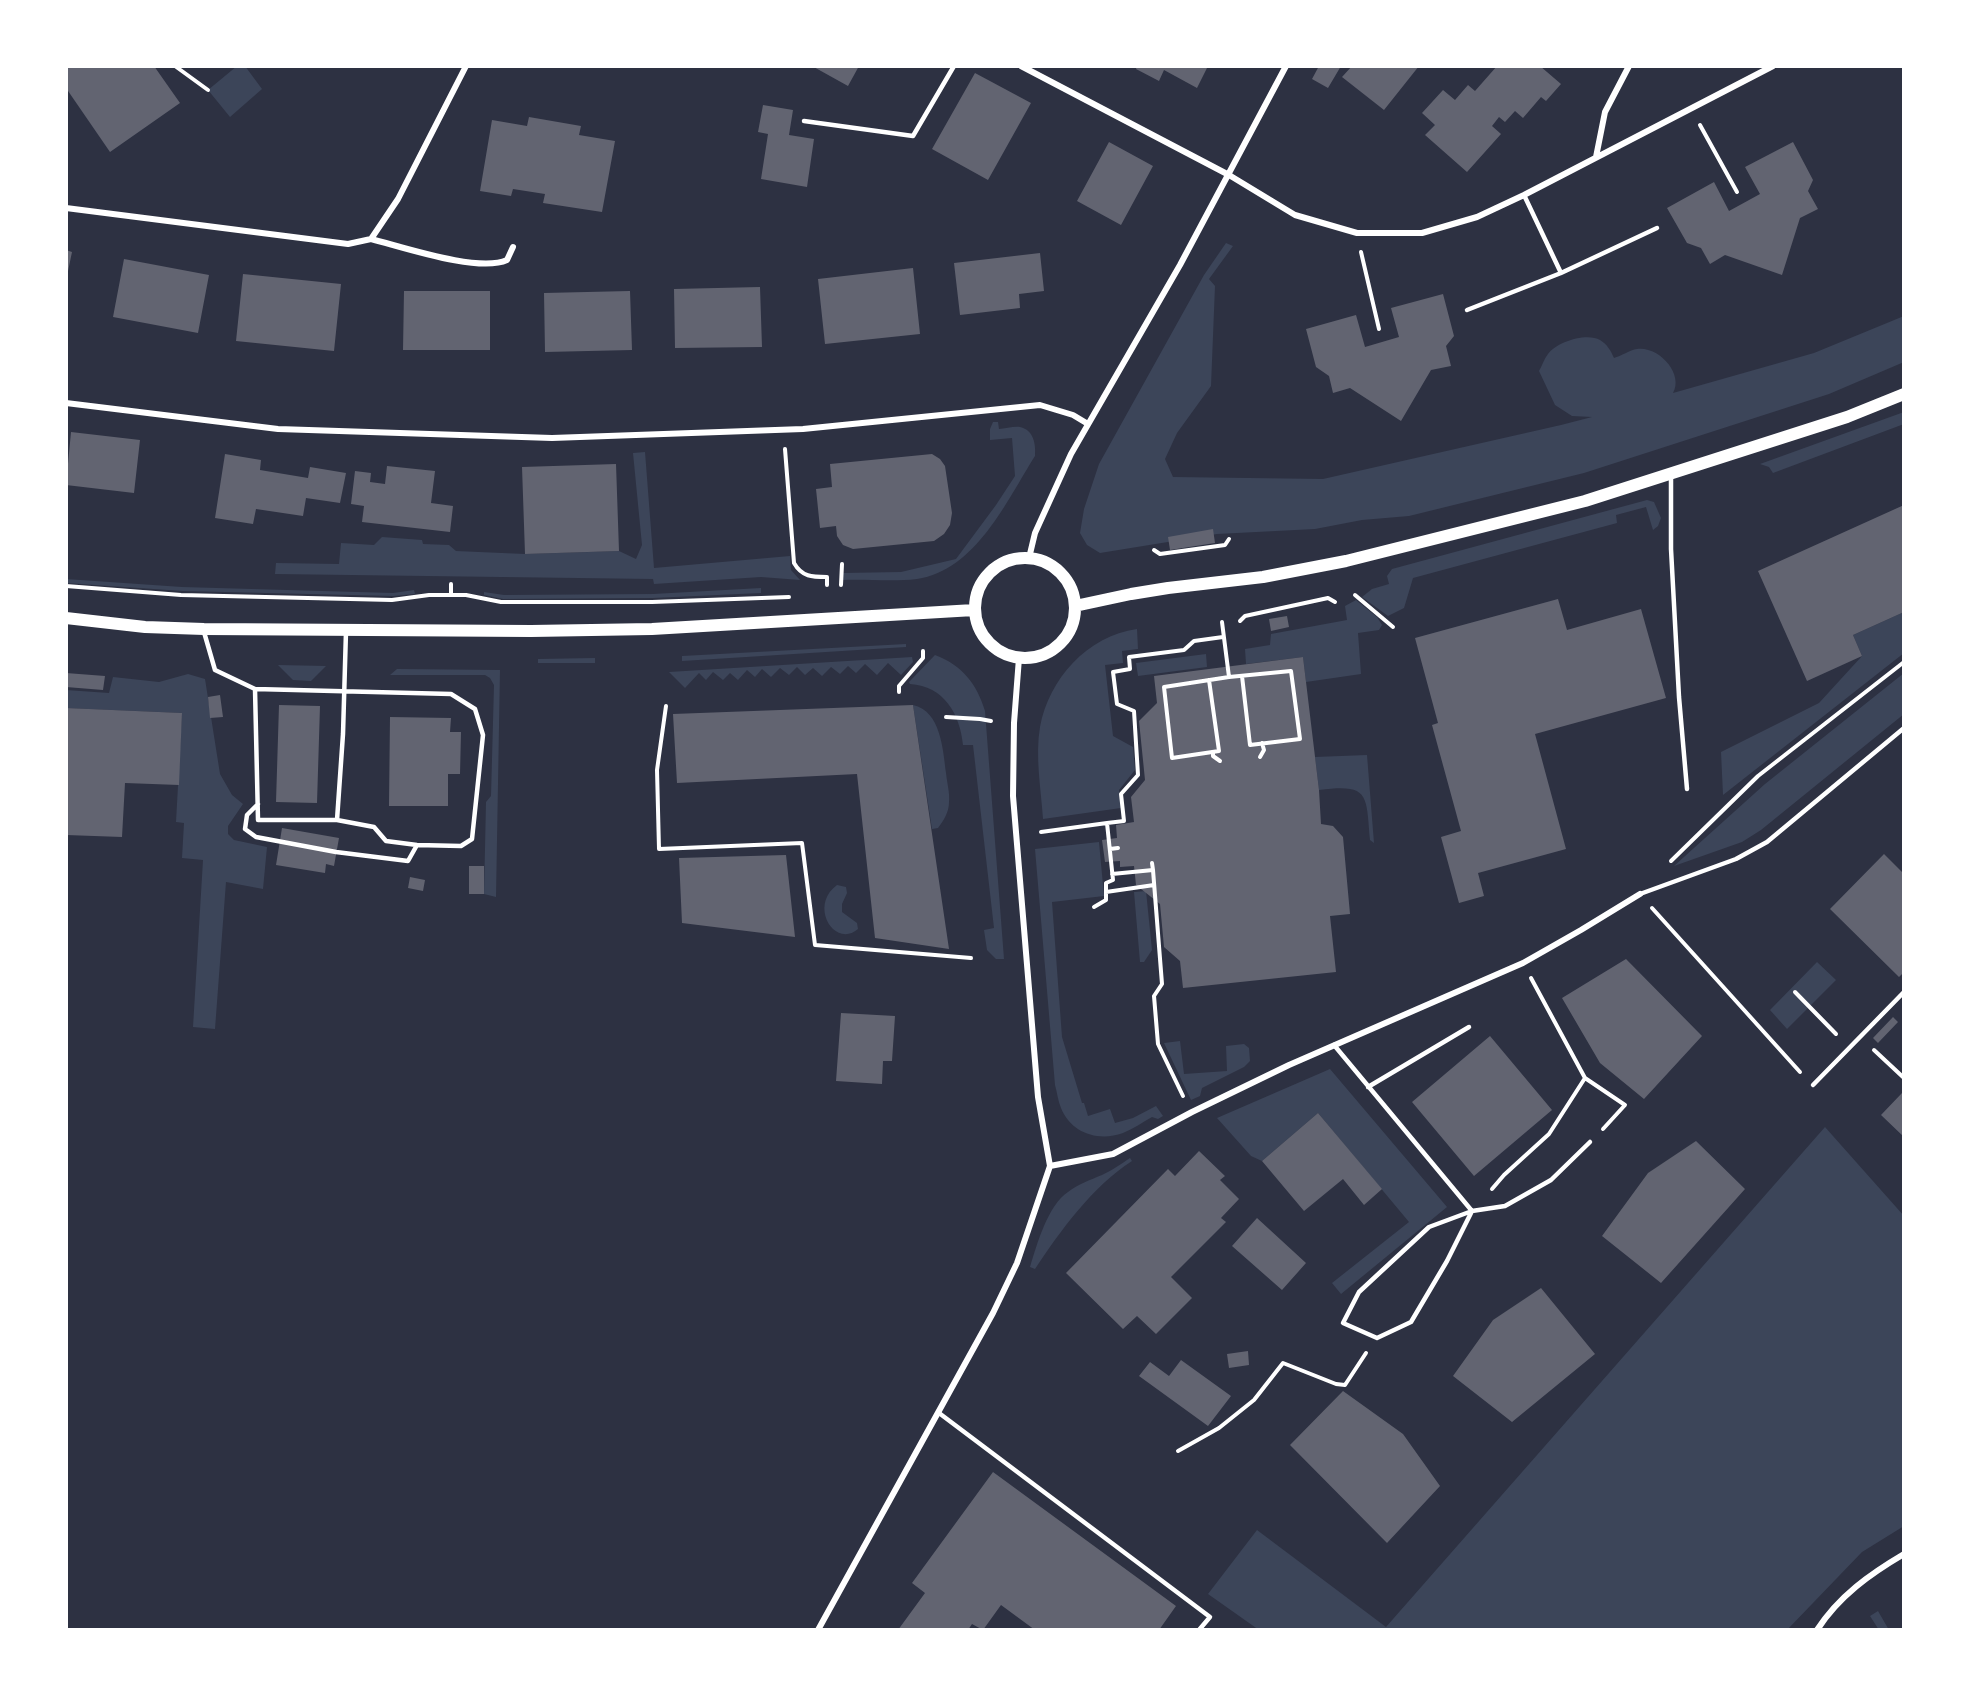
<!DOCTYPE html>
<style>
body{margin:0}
#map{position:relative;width:1970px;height:1696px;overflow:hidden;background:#2d3142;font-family:"Source Sans 3",sans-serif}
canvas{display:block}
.frame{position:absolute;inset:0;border:68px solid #fff;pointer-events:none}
</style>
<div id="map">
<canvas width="1970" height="1696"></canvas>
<div class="frame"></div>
</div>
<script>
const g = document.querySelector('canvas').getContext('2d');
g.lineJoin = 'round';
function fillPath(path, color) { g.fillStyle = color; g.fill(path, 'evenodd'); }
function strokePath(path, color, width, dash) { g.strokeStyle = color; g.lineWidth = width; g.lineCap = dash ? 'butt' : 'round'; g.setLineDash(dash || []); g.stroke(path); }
fillPath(new Path2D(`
 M237 66H245L262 89 230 117 208 90Z
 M1226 243 1233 246 1209 279 1215 286 1211 386 1177 433 1165 459 1173 477 1323 479 1561 425 1592 417 1572 416 1555 405 1539 371C1542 366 1544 359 1548 354 1556 342 1587 332 1600 340 1607 344 1611 351 1614 358 1621 356 1630 350 1637 349 1659 346 1684 374 1673 393L1814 353 1904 316V362L1829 394 1584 473 1409 516 1362 520 1315 529 1217 534 1100 553 1087 545 1080 533 1084 509 1099 464 1204 275Z
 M1904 412V424L1773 473 1769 467 1760 464Z
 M993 422H998L999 429C1005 429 1014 426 1020 427 1034 430 1036 445 1035 456 1006 502 976 570 917 579 893 582 867 579 843 580V573L901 572 956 559 996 505 1015 476 1012 438 990 440V429Z
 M645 452 654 568 790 556 791 570 800 580 761 577 654 584 653 579 275 574 276 563 339 564 341 543 374 545 382 537 422 540 423 544 449 545 456 551 525 554 619 551 636 559 642 545 633 453Z
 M1647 500 1654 502 1661 518 1658 526 1653 530 1646 507 1616 515 1617 523 1413 578 1404 608 1388 616 1362 597 1372 589 1389 584 1387 576 1392 569Z
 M66 579 182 587 393 593 414 590 415 594 393 596 182 591 66 583Z
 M761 588V593L653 598 503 599 484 595V592L504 595 653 594Z
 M1356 600 1377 617 1382 625 1379 630 1358 633 1361 674 1306 682 1303 657 1246 664 1245 649 1270 645 1271 634 1347 620 1345 606Z
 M1904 612V653L1723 795 1721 752 1819 703 1862 656 1853 635Z
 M1137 629 1138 649 1122 651 1123 663 1105 665 1113 736 1133 747 1135 770 1119 790 1121 808 1043 819C1041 789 1035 756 1040 727 1049 679 1087 636 1137 629Z
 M906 644V647L682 661V656Z
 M1206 654 1207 667 1138 676 1136 663Z
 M935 655C962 665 977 684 985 711L1004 959H996L987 950 984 930 994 928 973 745H963C960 714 944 686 910 684L909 682Z
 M912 657 913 662 901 675 888 663 877 675 865 664 856 673 848 666 840 674 831 667 822 676 813 668 805 675 797 667 789 675 780 668 771 677 762 669 755 677 747 670 738 680 730 673 723 680 713 672 706 680 699 673 685 688 669 672Z
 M595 658V663H538V659Z
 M278 665 326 666 311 681 293 680Z
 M397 669 500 670 496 897 484 894 486 802 491 796 494 685 490 678 485 675H390Z
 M1904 673V714L1761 830 1742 842 1674 866 1765 784Z
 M188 674 205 679 220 774 232 795 243 804 228 826V834L234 840 267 847 263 889 226 882 215 1029 193 1027 203 860 182 858 184 823 176 822 182 713 66 708V690L109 693 113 677 159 682Z
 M913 705C941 711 943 750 946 773 947 783 950 793 949 802 949 812 944 820 938 828L932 829Z
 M1367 755 1374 843 1370 840C1366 795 1370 783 1319 790L1315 757Z
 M1099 842 1104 896 1052 902 1062 1037 1082 1103H1084L1088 1116 1110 1109 1115 1123 1133 1118 1156 1106 1163 1116 1158 1119 1152 1117C1143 1122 1133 1129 1123 1133 1098 1142 1071 1133 1061 1108 1058 1101 1057 1092 1055 1085L1035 849Z
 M837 885 846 887 847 893 842 904V912L857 923 858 929C835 949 808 906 837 885Z
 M1146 891 1152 950 1144 962H1140L1134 892Z
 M1817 962 1836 980 1787 1029 1770 1010Z
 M1180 1041 1184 1074 1227 1071 1226 1046 1244 1044 1249 1048 1250 1061 1244 1067 1202 1088 1200 1096 1191 1100 1164 1043Z
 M1330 1069 1447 1207 1341 1294 1332 1283 1409 1222 1318 1113 1262 1161 1251 1156 1217 1118Z
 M1825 1127 1904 1216V1526L1862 1552 1787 1630H1259L1208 1594 1257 1530 1386 1627Z
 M1130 1158 1132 1161C1092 1187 1061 1230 1035 1269L1030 1267C1037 1244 1048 1205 1068 1192 1078 1184 1090 1180 1102 1175 1111 1171 1121 1164 1130 1158Z
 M1878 1611 1889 1630H1879L1870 1616Z`), '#3c4559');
fillPath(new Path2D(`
 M66 66H154L180 103 110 152 66 88Z
 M812 66H859L848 86Z
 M1137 66H1208L1197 88 1164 70 1159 81 1136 69Z
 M1319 66H1341L1328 88 1312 79Z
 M1352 66H1419L1384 110 1342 77Z
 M1497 66H1540L1561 84 1546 101 1541 97 1523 118 1515 111 1505 122 1499 117 1492 126 1501 134 1467 172 1425 135 1435 125 1422 113 1443 90 1455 100 1468 85 1475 91Z
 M975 73 1031 103 988 180 932 149Z
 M763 105 793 110 789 135 814 139 807 187 761 179 768 134 758 132Z
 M529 117 581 126 579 135 615 141 602 212 543 203 545 194 513 189 511 196 480 191 492 120 527 126Z
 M1109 142 1153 166 1121 225 1077 201Z
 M1793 142 1813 180 1808 191 1818 209 1800 218 1782 275 1725 255 1710 264 1701 248 1687 243 1667 208 1714 182 1729 211 1760 194 1745 167Z
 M66 250 72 252 67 276H66Z
 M1040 253 1044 291 1019 294 1020 308 960 315 954 263Z
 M124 259 209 275 198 333 113 317Z
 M913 268 920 334 825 344 818 279Z
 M243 274 341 284 334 351 236 341Z
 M760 287 762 347 675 348 674 289Z
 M404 291H490V350H403Z
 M630 291 632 350 545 352 544 293Z
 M1443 294 1454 336 1446 346 1451 366 1431 370 1401 421 1350 388 1333 393 1329 376 1316 367 1306 329 1356 315 1365 347 1399 337 1391 308Z
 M71 432 140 440 134 493 66 485Z
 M225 454 261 460 260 470 308 478 310 467 346 473 340 503 306 498 303 516 256 509 253 524 215 518Z
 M932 454 940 459 945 466 952 513 950 525 944 534 934 541 853 549 843 545 837 536 836 526 820 528 816 489 832 487 830 464Z
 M616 464 619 551 525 554 522 467Z
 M387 466 435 471 431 503 453 506 450 532 362 522 364 506 351 504 355 471 371 473 370 482 385 484Z
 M1904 505V612L1853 635 1862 656 1807 681 1758 571Z
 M1213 529 1215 543 1170 550 1168 537Z
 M1558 599 1567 630 1641 609 1666 698 1535 734 1566 849 1478 873 1484 896 1459 903 1441 837 1461 831 1432 725 1438 723 1415 638Z
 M1287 616 1289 627 1271 631 1269 619Z
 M1303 657 1319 790 1321 824 1333 826 1343 837 1350 914 1330 916 1336 972 1183 988 1180 961 1164 947 1160 904 1136 885 1134 866 1120 867V861L1105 862 1102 840 1117 838 1116 825 1134 822 1131 797 1145 780 1139 721 1157 703 1154 676Z
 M66 673 105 676 103 690 66 687Z
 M220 695 223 717 210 718 208 697Z
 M279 705 320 706 317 803 276 802Z
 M913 705 949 949 875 938 857 774 677 783 673 714Z
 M66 708 182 713 179 785 125 783 122 837 66 835Z
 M390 717 451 718 450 732H461L460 774H448V806H389Z
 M282 828 339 838 334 866 326 864 325 873 276 865Z
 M1884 854 1904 874V972L1899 977 1830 909Z
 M786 855 795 937 682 923 679 858Z
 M469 866H484V894H469Z
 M410 877 425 880 423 891 408 888Z
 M1626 959 1702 1036 1644 1099 1600 1063 1562 998Z
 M841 1013 895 1016 892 1061H883L882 1084 836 1081Z
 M1893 1017 1898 1022 1878 1043 1873 1038Z
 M1490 1036 1552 1110 1474 1176 1412 1102Z
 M1902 1093 1904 1094V1137L1881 1115Z
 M1318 1113 1382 1189 1364 1205 1343 1179 1304 1211 1262 1161Z
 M1696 1141 1745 1189 1661 1283 1602 1236 1648 1173Z
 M1199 1151 1225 1176 1220 1180 1239 1199 1221 1218 1226 1222 1171 1277 1192 1298 1156 1334 1137 1316 1123 1329 1066 1273 1168 1169 1175 1176Z
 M1257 1218 1306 1263 1282 1290 1232 1246Z
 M1541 1288 1595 1354 1512 1422 1453 1376 1493 1320Z
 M1248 1351 1249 1365 1229 1368 1227 1354Z
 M1181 1360 1231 1396 1208 1426 1139 1376 1150 1362 1169 1376Z
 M1343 1391 1403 1434 1440 1486 1387 1543 1290 1445Z
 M993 1472 1176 1606 1159 1630H1035L1001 1605 983 1630 972 1624 968 1630H898L925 1593 912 1583Z`), '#626471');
strokePath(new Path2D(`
 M175 66 208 90
 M1700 125 1737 192
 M1361 252 1379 329
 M785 449 794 563C802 577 812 577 827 577V585
 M1154 550 1160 554 1225 545 1229 539
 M451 584V595
 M841 585 842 564
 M66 586 181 595 392 600 429 595H466L501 602H652L789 597
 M1355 595 1393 627
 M1240 621 1245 616 1328 598 1335 602
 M1222 622 1229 677 1291 671 1300 739 1250 745 1242 676
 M1209 680 1219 751 1172 758 1164 687 1229 677
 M899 692V686L923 658V651
 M666 706 657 770 659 849 802 843 815 945 971 958
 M946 717 980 719 991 721
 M1213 752V756L1220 761
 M1260 757 1264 750 1262 743
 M1107 823 1124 821 1121 794 1138 775 1134 711 1117 704 1113 672 1130 669 1129 657 1184 650 1194 641 1223 637
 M1041 832 1107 823 1113 880 1106 883V900L1094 907
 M1110 849 1118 848
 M1671 861 1758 776 1904 662
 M1152 863 1153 870
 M1112 874 1153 870 1162 984 1154 996 1158 1044 1183 1096
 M1106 892 1154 885
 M1652 908 1800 1072
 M1531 978 1585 1078 1625 1105 1603 1129
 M1795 992 1836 1034
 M1874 1050 1904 1078
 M1492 1189 1504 1175 1549 1134 1585 1078
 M1178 1451 1219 1428 1254 1400 1283 1363 1336 1384 1345 1385 1366 1353`), '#fff', 4);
strokePath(new Path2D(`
 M804 121 913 136 954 66
 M1561 273 1657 228
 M1467 310 1561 273 1524 195
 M1671 475V549L1679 697 1687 789
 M204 632 215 670 255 689 451 694 475 709 483 735 472 839 461 846 417 845 386 841 374 827 337 820
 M255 689 258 820H337L343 734 346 631
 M258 804 247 815 245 829 256 837 336 852 408 861 417 845
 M1640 894 1736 859 1767 842 1904 728
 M1334 1045 1472 1211
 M1813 1085 1904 992
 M1368 1087 1469 1027
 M1472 1211 1447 1261 1411 1322 1377 1338 1343 1323 1359 1292 1429 1227 1472 1211 1505 1206 1551 1180 1590 1142
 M939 1413 1210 1617 1199 1630`), '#fff', 4.5);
strokePath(new Path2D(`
 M1021 66 1229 175 1295 215 1357 233H1422L1477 217 1524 195 1773 66
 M1596 157 1605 112 1629 66
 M66 208 348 244 371 239 398 199 466 66
 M371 239C403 247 479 273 507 260L513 247
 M66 403 278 429 552 438 803 429 1040 405 1073 415 1088 424
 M1029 558 1035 533 1071 454 1180 265 1286 66
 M1050 1166 1113 1154 1192 1112 1289 1065 1523 963 1581 930 1640 894
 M818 1630 993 1313 1017 1263 1050 1166 1038 1097 1013 796 1014 723 1019 658
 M1817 1630C1839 1596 1870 1574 1904 1554`), '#fff', 6);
strokePath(new Path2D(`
 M975 608a50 50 0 1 1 100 0a50 50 0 1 1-100 0Z
 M1075 606 1131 594 1168 588 1263 577 1346 561 1585 501 1847 417 1904 394
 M66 618 145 627 204 629 531 631 652 629 974 610`), '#fff', 12);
</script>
